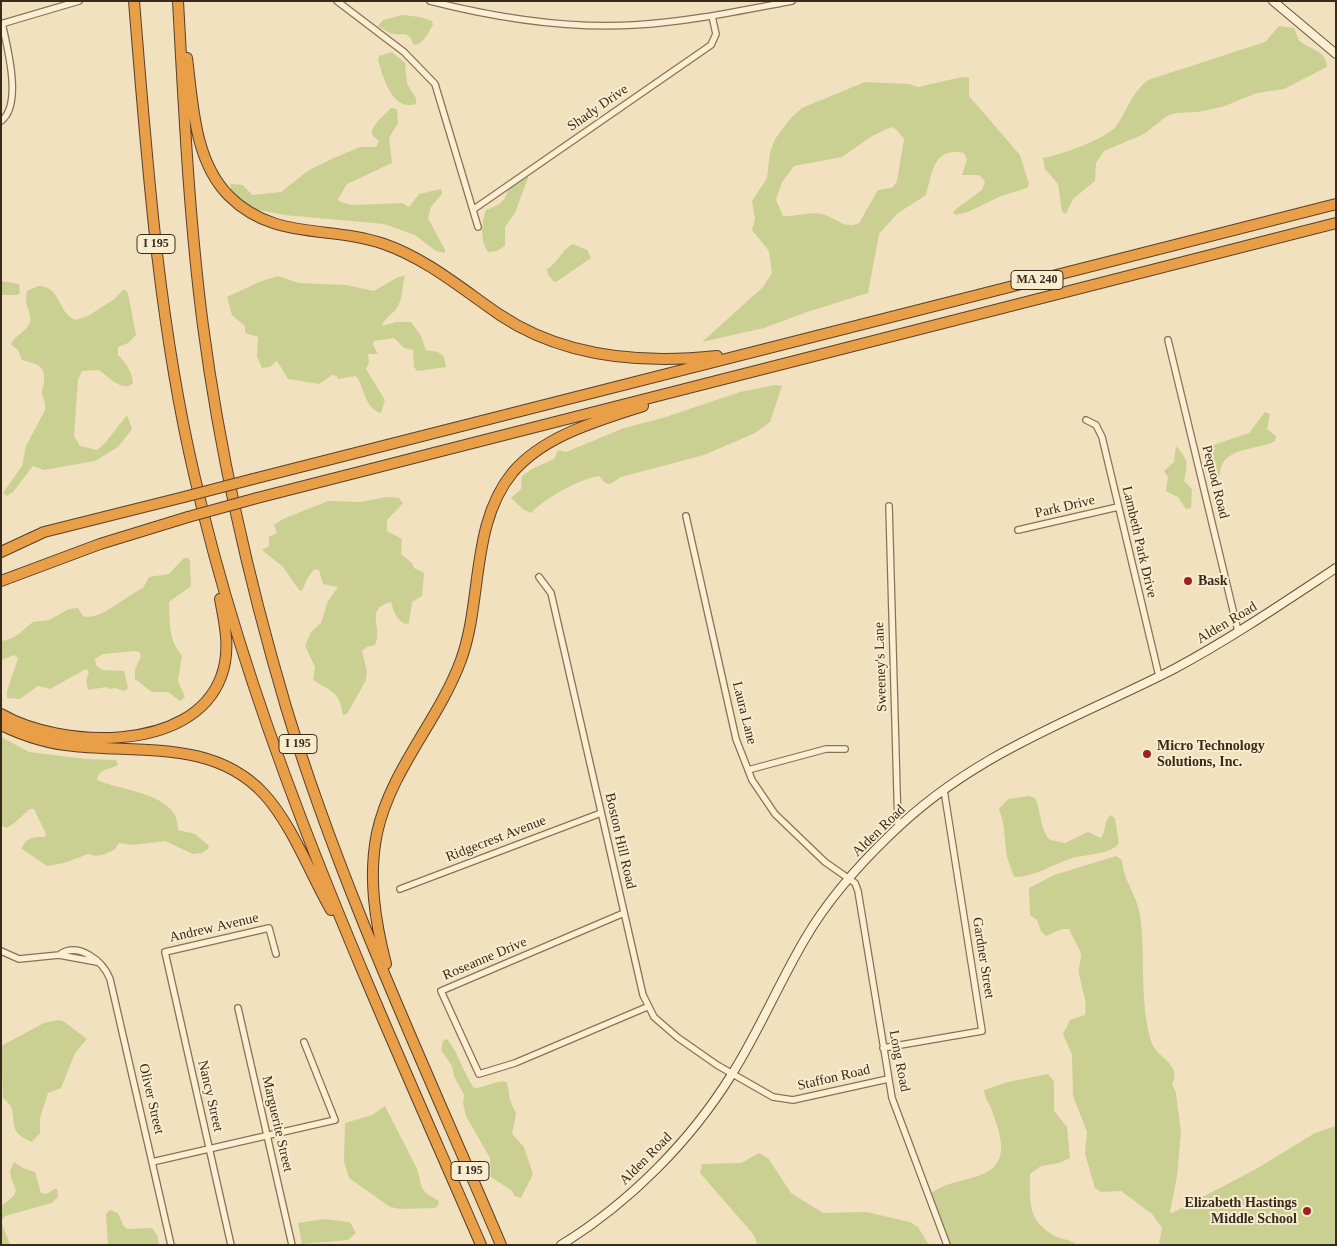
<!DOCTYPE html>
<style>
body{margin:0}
#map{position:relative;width:1337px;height:1246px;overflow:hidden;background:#f1e1bf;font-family:Georgia,serif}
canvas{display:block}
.frame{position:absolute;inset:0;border:2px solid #3a2a1c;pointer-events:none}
</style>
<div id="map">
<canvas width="1337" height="1246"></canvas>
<div class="frame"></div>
</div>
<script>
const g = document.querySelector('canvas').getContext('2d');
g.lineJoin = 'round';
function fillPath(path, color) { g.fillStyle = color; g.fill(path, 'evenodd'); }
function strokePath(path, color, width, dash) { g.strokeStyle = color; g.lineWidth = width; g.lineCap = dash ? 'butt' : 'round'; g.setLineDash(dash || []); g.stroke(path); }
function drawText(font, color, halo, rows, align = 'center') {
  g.font = font + ' Georgia,serif'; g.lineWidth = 4; g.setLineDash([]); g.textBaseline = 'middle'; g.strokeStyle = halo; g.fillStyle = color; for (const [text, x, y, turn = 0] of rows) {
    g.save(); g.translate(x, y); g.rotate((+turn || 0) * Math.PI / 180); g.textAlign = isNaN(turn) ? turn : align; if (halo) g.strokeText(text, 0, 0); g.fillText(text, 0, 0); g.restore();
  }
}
fillPath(new Path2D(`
 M402 15 420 17 432 21 433 25C428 33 424 44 414 45 408 31 406 35 394 34 389 33 383 29 378 26L383 20Z
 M1279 26 1294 28C1296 32 1297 39 1301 42 1311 50 1327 51 1327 67L1284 89 1257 93 1222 107 1198 112 1176 113 1167 116 1144 134 1104 151 1096 163 1095 181 1073 199 1066 214 1062 212 1058 184 1045 169 1043 158C1060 155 1107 139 1117 125 1127 110 1133 91 1148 80L1265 42Z
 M392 52 405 63 407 84 416 98V104C392 111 383 78 378 59L379 56Z
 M962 77 969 78V96L1020 155 1029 184 1027 188 1001 196 968 212 955 215 953 212 956 209 982 190 985 181 979 175H962L967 160 964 153C933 146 932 174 926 195L898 213 879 234 868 293 807 312 764 328 702 342 763 287 772 273 769 251 752 230 755 219 752 201 767 178 770 152 775 139 791 118 802 108 865 82 909 84 918 87ZM891 127 896 129 904 139 897 181 892 188 878 190 859 223C845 230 835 217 822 214 808 211 796 217 783 216L776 200 782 182 794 166 842 157 872 136Z
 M391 108 397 109 398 123 389 138 392 163 347 184 338 199 340 202 353 205 402 203 409 207 419 194 441 189 442 194 431 207 428 218 445 250V253L436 251 415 235 384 224 284 215 254 209 233 197 230 184 243 185 252 195 281 192 309 170 334 158 360 147H376L379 141 372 135V130L377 122Z
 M527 175 528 178 515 213 505 227V246L497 251 488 252C480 241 481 223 486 210 499 205 507 202 508 186Z
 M573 244 587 250 591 258 556 282 553 281 548 275 547 269C558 263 562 249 573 244Z
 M278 276 299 283 346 285 374 291 398 277 405 276C402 285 403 296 399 304 395 314 385 316 382 326L396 322H411L421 336 426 350 438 352 444 357 446 367 417 371 414 367 413 350 404 348 394 338 374 341 373 345 378 354H368L369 362 366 369 385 400 381 413C364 408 365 388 356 376L338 379 337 376 332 375 319 384 288 379 277 361 270 367 262 368 257 356 258 337 245 333V326L232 315 227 297 259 282Z
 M1 281 19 284 20 293 17 295H1Z
 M38 286C62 286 57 314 76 320L88 316 113 300 124 289 128 293 136 335 128 343 118 347V355C125 361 133 374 133 383 121 394 109 375 98 370L82 371 78 380 74 436 80 446 97 450 105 443 127 415 132 429 118 447 95 461 44 470 33 466 13 492 7 496 3 493 22 466 26 446 45 410C46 403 44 400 42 394 41 390 44 386 44 382 46 364 35 364 22 360L18 350 11 345C14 335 28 332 30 321 32 312 23 306 27 291Z
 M775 385 782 386 770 422 755 433 704 455 621 477 610 484 605 483 599 476C579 479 545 498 531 513L524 510 511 498 521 489 522 476 532 469 554 459 558 450 566 452 624 428 666 417 740 392Z
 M1265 412 1270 414 1267 429 1276 436 1275 441C1262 449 1230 447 1222 465 1220 469 1220 475 1218 480L1214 481C1207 473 1204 455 1210 446L1249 433Z
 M1176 446C1189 461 1188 462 1184 481L1192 489 1191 508 1186 509 1178 497 1166 491 1168 477 1164 471 1174 462Z
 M387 497 399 498 403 503 387 520V531L402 539 401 554 412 563 414 568 424 573 422 596 412 602 409 623 405 624C395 618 394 612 391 602 363 609 384 628 375 645L367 647 362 651 367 671 366 680 347 714 343 715C340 692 332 692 313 680L315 667 305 646 311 632 321 623 328 601 338 587 323 584 319 570 314 569 307 579 302 591 299 590 283 567 262 550 269 546V537L277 533 274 525 283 519 328 501 360 502Z
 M184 558H189L190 562 191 586 169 602C170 620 168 642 182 655L178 681 185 697 180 701 168 692H152L135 679V670L141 656 139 652 135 651 103 654 95 659 96 665 102 670 124 671 128 688 125 691 115 688 110 689 106 687 88 690 86 680 89 672 86 669 50 689 38 686 20 699 7 698V691L18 658 14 655 1 660V641C17 639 22 630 33 622L49 620 69 609 78 608 83 616C97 623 129 594 143 588L149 577 169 574Z
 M1 737 29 752 86 759 116 760 118 765C109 770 98 769 97 780 121 791 180 793 178 830L195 834 208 845 209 848 202 853 193 854 165 841 133 845 119 843 114 850 105 854 96 856 88 854 64 863 47 866 22 849C25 837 34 837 45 837L46 834 34 809H30L13 824 6 828 1 825Z
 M1029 796 1035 798C1041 810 1040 830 1050 840L1065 843 1088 832 1101 838C1106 831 1104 820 1111 815L1115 819 1119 843C1111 855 1086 854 1072 858 1052 865 1034 877 1014 877L1007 857 1003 822 999 809 1008 799Z
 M1116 856 1122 860C1123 880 1137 895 1140 915 1146 956 1139 1000 1151 1041 1156 1058 1183 1064 1172 1084L1176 1093 1181 1133 1177 1176 1170 1212 1172 1213 1256 1169 1315 1133 1336 1126V1245H1159L1162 1228 1152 1214 1121 1191 1101 1192 1095 1188 1085 1154 1087 1132 1073 1096 1072 1055 1063 1034 1070 1020 1085 1015C1088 1000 1081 988 1079 973 1078 966 1082 960 1081 954 1079 947 1072 937 1069 929H1062L1046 936 1041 931 1037 920 1030 915 1029 888 1054 875Z
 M58 1020 63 1021 87 1039 75 1053 61 1088 48 1093 40 1118V1133L32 1142C4 1131 19 1118 9 1104 7 1101 5 1100 3 1098L1 1046 44 1023Z
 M447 1039C459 1053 463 1073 474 1088 485 1088 497 1079 507 1082L510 1100 516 1114 512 1134 524 1147 533 1174 521 1198 515 1196 511 1190 491 1177 490 1158 466 1116 463 1103 464 1095 454 1076 452 1066 441 1050 443 1041Z
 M1048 1074 1054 1081V1111L1067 1127 1070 1158 1059 1163 1041 1166 1030 1174C1030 1202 1027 1221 1055 1236 1063 1240 1070 1239 1077 1245H949L932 1201V1193C948 1178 990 1182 999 1159 1005 1145 997 1125 992 1111 990 1104 984 1097 984 1090L1008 1082Z
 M385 1106 417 1169 422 1188 427 1194 439 1201 438 1206 435 1208 401 1209 390 1207 349 1178 344 1161 345 1123 372 1115Z
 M759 1153 768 1158 791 1193 823 1213 866 1212 910 1222 918 1227 929 1245H758L753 1234 700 1173 702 1164 741 1163Z
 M14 1162 23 1168 35 1172 41 1193 47 1194 54 1189H57L58 1197 52 1203 5 1216 1 1221 10 1245H1V1206C26 1188 12 1192 10 1171Z
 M110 1210 118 1213 123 1225 127 1229 152 1228 157 1235 159 1245H108L106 1214Z
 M324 1219 350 1222 356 1233 348 1240 302 1244 298 1223Z`), '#cad092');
const street = new Path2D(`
 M337 1 404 52 435 84 478 227
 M430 1C497 18 565 29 634 25 687 22 739 11 792 1
 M1 24 79 1
 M1 121C23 105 7 46 2 23
 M474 209 711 45 716 34 712 16
 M1168 340 1238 631
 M1086 420 1096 425 1102 437 1159 676
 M889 506 898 827
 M686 516 736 739 752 780 775 814 825 862 855 883 858 891 892 1098 947 1245
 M1018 530 1118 507
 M539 577 551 593 643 995 654 1017 677 1037 717 1065 773 1097 793 1100 888 1079
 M748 770 826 749H845
 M400 889 601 813
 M624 913 441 991 479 1074 515 1063 647 1007
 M1 951 19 959 59 955 97 962
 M59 955C78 941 103 961 110 979L171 1245
 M238 1008 292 1245
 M883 1048 982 1031 944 790
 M152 1162 335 1120 304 1042
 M231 1245 165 952 269 928 276 954`);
const secondary = new Path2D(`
 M1273 1 1336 54
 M561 1245C629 1203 690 1142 732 1074 759 1031 779 983 805 939 827 901 857 867 888 837 972 753 1072 721 1174 669 1230 639 1283 603 1336 568`);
const highway = new Path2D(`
 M134 1C147 160 158 319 194 474 255 743 372 993 481 1245
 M178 1C184 110 189 218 203 326 220 455 249 582 286 707 342 892 426 1068 501 1245
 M187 58C193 104 194 161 229 196 274 241 329 225 384 244 427 259 462 289 500 315 563 357 643 364 717 356
 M253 479 1336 204
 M257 498 1336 223
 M1 552 44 532 184 497
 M1 581 100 544 188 517
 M1 714C59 748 192 754 221 677 231 651 225 625 220 599
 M1 725C24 736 49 744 74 746 141 753 214 740 264 794 291 823 311 875 331 910
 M386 964C375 921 368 877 377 833 391 769 439 720 461 660 483 599 470 524 513 472 545 435 598 421 643 406`);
strokePath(street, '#8b7156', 8);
strokePath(secondary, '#6d5239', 10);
strokePath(highway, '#593f2b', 12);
strokePath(street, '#fbefd3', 5.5);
strokePath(secondary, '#fbefd3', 8);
strokePath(highway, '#e89f48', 10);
const highwayBridge = new Path2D(`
 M184 497 253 479
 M188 517 257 498`);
strokePath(highwayBridge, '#593f2b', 12, []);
strokePath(highwayBridge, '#e89f48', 10);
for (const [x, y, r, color] of [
 [1188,581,5,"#9f2124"],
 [1147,754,5,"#9f2124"],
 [1307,1211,5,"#9f2124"]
]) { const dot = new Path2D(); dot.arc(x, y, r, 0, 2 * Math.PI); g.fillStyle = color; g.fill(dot); strokePath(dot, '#f8eccf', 2); }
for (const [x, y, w] of [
 [156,244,38],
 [1037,280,52],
 [298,744,38],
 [470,1171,38]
]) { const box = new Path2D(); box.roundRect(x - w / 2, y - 9.5, w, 19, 4); g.fillStyle = '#f8eccf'; g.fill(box); strokePath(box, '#3a2a1c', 1); }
drawText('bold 12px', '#3a2a1c', null, [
 ["I 195",156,244],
 ["MA 240",1037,280],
 ["I 195",298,744],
 ["I 195",470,1171]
]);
drawText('14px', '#3a2a1c', '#f8eccf', [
 ["Shady Drive",598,108,-35],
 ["Pequod Road",1215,482,76],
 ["Park Drive",1065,507,-13],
 ["Lambeth Park Drive",1139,542,77],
 ["Alden Road",1227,623,-31],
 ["Sweeney's Lane",881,667,-92],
 ["Laura Lane",744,713,76],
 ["Alden Road",879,831,-44],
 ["Ridgecrest Avenue",496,839,-21],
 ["Boston Hill Road",620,841,77],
 ["Andrew Avenue",214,928,-13],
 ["Gardner Street",983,958,81],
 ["Roseanne Drive",485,959,-23],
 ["Long Road",899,1061,79],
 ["Staffon Road",834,1078,-13],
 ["Nancy Street",210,1096,77],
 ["Oliver Street",151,1099,77],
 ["Marguerite Street",277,1124,77],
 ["Alden Road",646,1159,-45]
]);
drawText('bold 14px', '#3a2a1c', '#f8eccf', [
 ["Bask",1198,581],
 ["Micro Technology",1157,746],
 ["Solutions, Inc.",1157,762],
 ["Elizabeth Hastings",1297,1203,"right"],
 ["Middle School",1297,1219,"right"]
], 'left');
</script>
